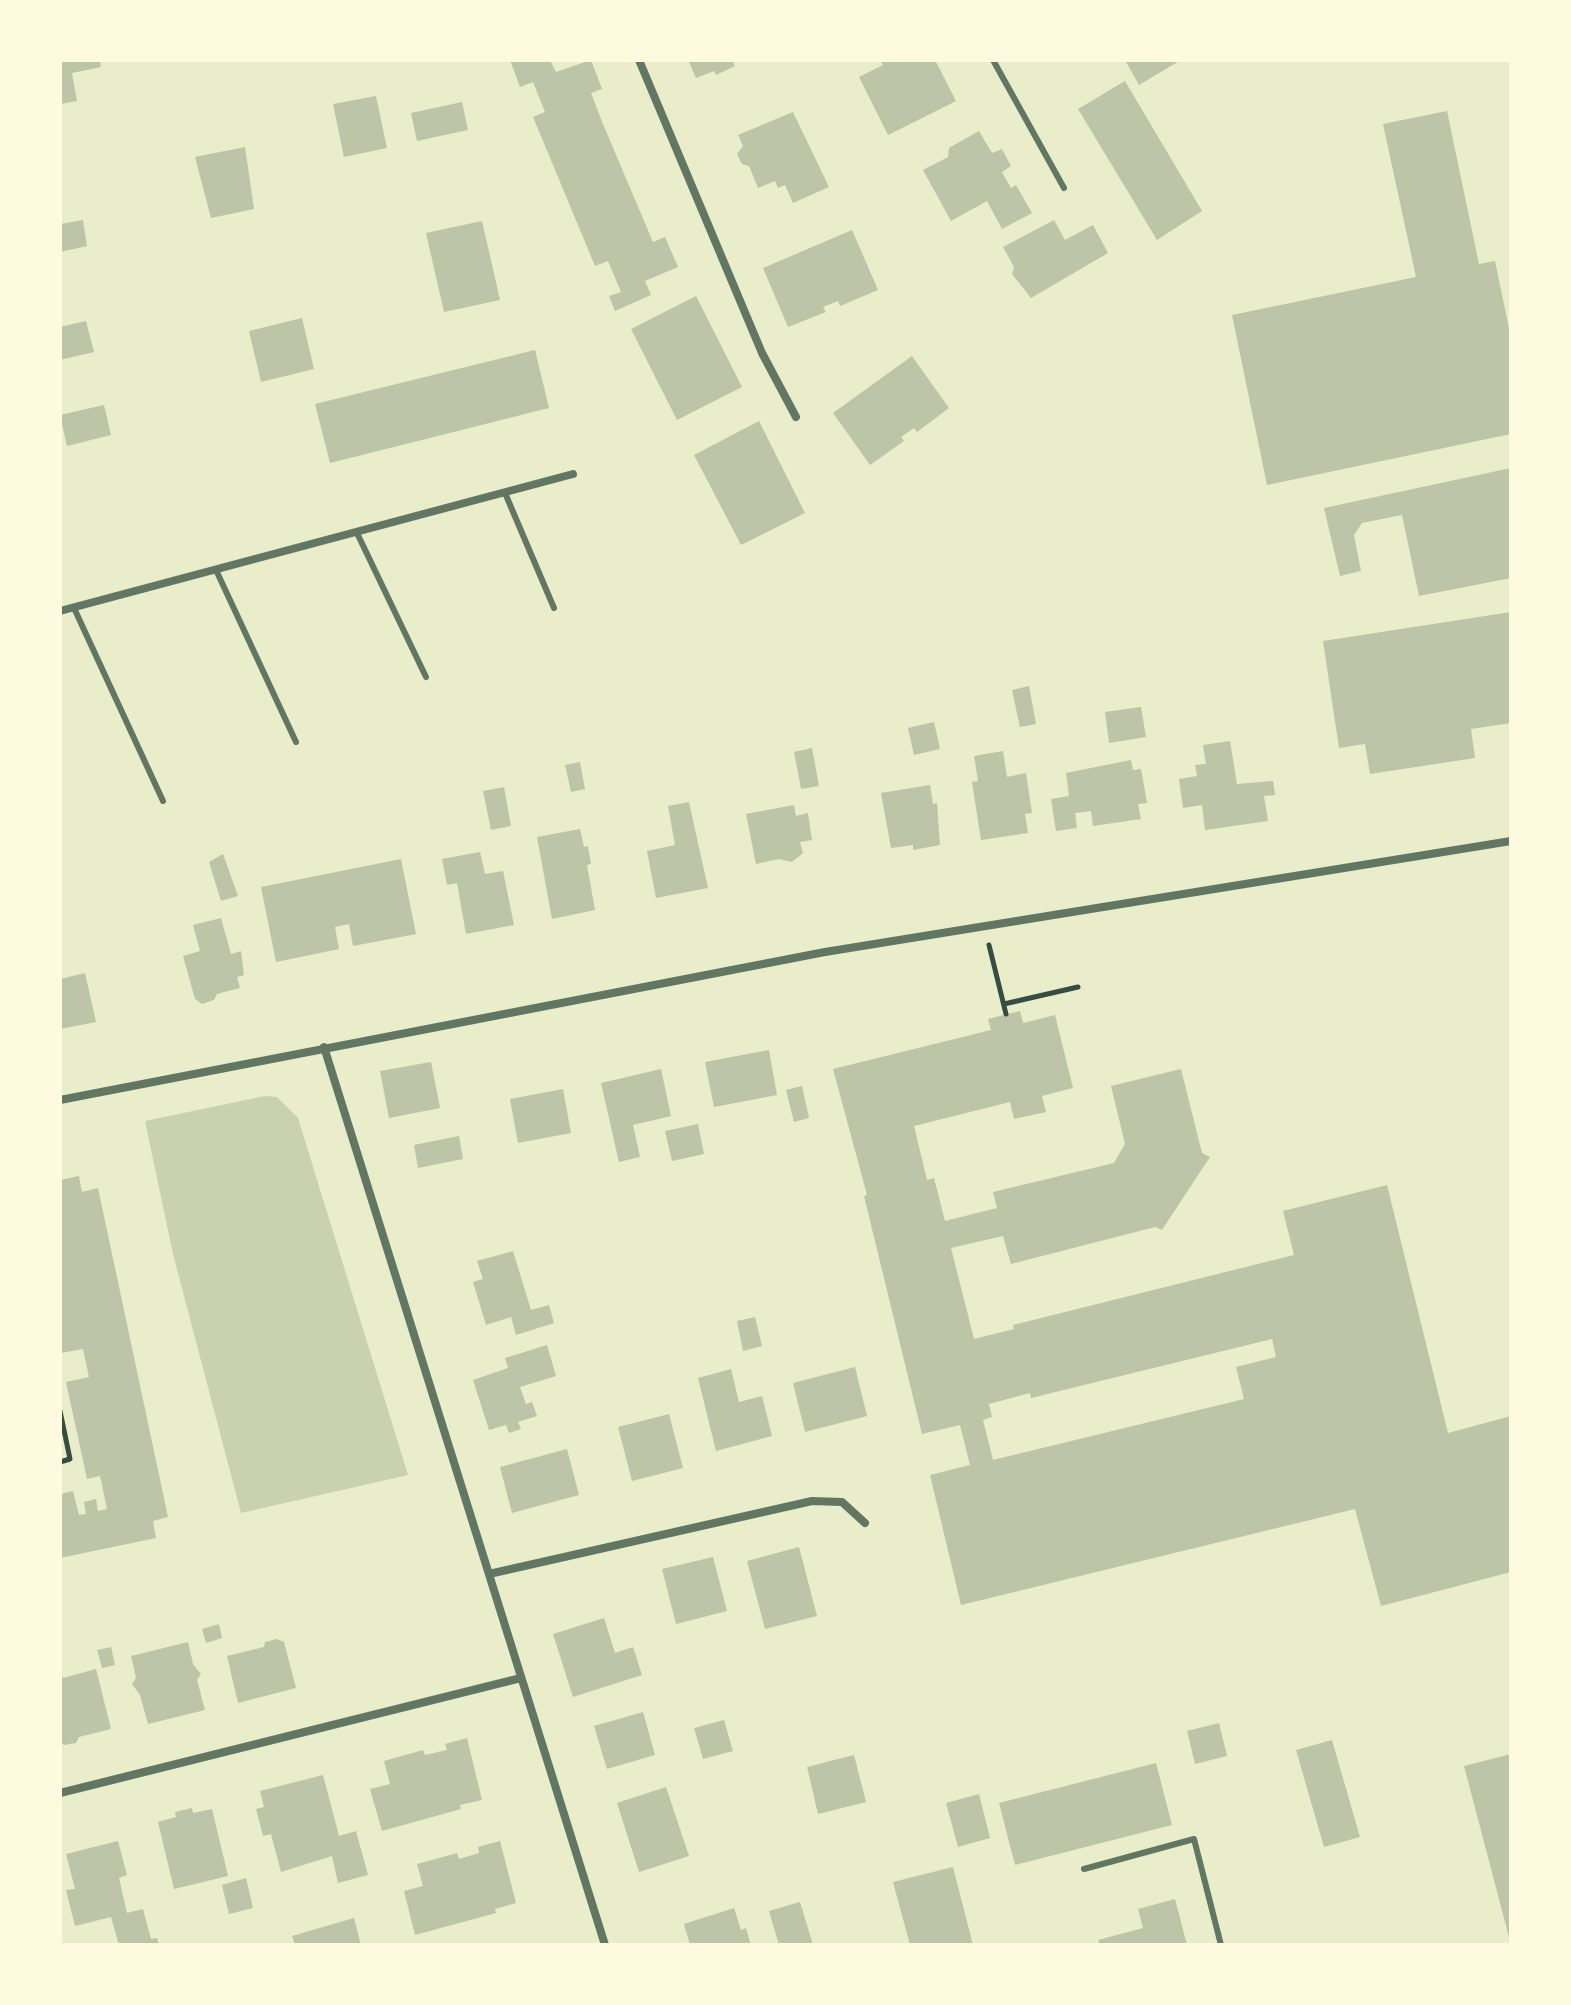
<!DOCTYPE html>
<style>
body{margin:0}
#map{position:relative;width:1571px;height:2005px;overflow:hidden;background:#e9edc9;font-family:"Work Sans",sans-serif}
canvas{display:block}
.frame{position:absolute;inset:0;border:62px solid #fefae0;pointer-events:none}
</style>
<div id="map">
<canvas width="1571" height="2005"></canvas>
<div class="frame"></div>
</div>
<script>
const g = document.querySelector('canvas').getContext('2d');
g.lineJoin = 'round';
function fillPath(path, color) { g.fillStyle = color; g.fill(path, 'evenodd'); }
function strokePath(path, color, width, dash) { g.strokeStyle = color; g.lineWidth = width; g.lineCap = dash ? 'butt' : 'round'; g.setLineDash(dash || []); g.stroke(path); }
fillPath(new Path2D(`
 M265 1096 277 1097 298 1118 408 1475 241 1513 173 1254 145 1121Z`), '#cad2ad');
fillPath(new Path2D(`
 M60 60H100L101 67 72 73 77 101 60 104Z
 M510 60H550L556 72 591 60 602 89 591 93 603 124 653 242 665 237 678 267 645 281 651 295 615 311 609 296 621 292 608 261 595 266 533 117 545 112 533 82 520 87Z
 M688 60H739L733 63 735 66 716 75 714 71 696 78Z
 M880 60H935L956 101 888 135 859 77 883 65Z
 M1125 60H1181L1139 85Z
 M1125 81 1202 211 1157 240 1078 109Z
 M376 96 387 148 344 157 333 104Z
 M462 102 468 130 417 141 411 113Z
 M1447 111 1479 264 1495 261 1511 338V434L1267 485 1232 315 1416 277 1383 124Z
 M793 112 829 187 793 203 785 185 778 188 775 181 758 188 749 166 742 164 737 154 743 146 738 135Z
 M979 131 992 153 1002 149 1011 166 1002 172 1011 188 1016 185 1032 213 1002 229 987 201 951 221 923 170 948 157 949 148Z
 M245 147 254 209 211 218 195 157Z
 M83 220 87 246 60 252V224Z
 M1054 220 1065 240 1093 225 1108 253 1031 298 1012 274 1014 267 1003 247Z
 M482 221 500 300 444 312 426 233Z
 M852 230 878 290 840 306 838 301 823 307 826 312 788 327 763 268Z
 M696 296 742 387 677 420 631 329Z
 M302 318 314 369 261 382 249 331Z
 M86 321 94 352 60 360V327Z
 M535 350 549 408 330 463 315 404Z
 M912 356 949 408 917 432 914 428 901 437 904 441 870 465 833 413Z
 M104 405 111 435 67 446 60 415Z
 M759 421 805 513 741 545 694 455Z
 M1511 468V578L1419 596 1402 515 1362 523 1354 535 1361 571 1340 576 1324 508Z
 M1511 612V723L1471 729 1475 758 1370 774 1365 744 1339 748 1323 641Z
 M1029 686 1036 724 1020 727 1012 690Z
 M1141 707 1146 737 1109 743 1105 712Z
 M934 722 940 749 914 755 908 728Z
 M1230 741 1237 784 1273 781 1275 795 1264 796 1268 821 1205 830 1202 805 1183 808 1179 779 1197 776 1195 765 1206 764 1203 745Z
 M812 748 819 786 801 789 794 752Z
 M1003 751 1007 777 1026 773 1032 813 1025 814 1028 833 981 840 972 782 978 781 974 756Z
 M1131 760 1133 770 1141 769 1147 803 1138 804 1141 819 1093 826 1091 811 1075 813 1077 828 1056 831 1051 799 1069 796 1066 773Z
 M580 762 585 789 571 792 565 765Z
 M930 785 933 804 937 803 940 845 913 850V845L891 848 881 793Z
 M504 787 511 826 491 830 483 791Z
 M689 802 708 888 656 898 647 851 675 845 668 806Z
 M794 805 796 816 808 813 812 840 800 842 803 853 792 862 779 859 756 864 746 814Z
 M580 829 584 847 588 846 591 864 587 865 595 910 552 919 537 837Z
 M480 852 485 874 503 871 514 925 466 934 457 883 447 885 442 859Z
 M223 854 238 896 221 901 209 862Z
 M401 859 416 934 353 946 349 924 335 927 339 949 276 962 261 887Z
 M221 918 231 954 241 951 244 975 237 977 240 988 217 994 214 1000 202 1004 195 999 183 956 200 951 193 925Z
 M85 973 96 1022 60 1029V979Z
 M1020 1011 1023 1023 1055 1015 1073 1088 1042 1096 1046 1112 1014 1119 1010 1102 914 1126 927 1180 934 1178 945 1221 997 1208 993 1192 1114 1163 1125 1144 1111 1086 1181 1069 1202 1153 1210 1157 1162 1230 1155 1227 1011 1264 1003 1236 951 1248 974 1339 1014 1329 1013 1325 1294 1255 1283 1211 1387 1185 1448 1433 1511 1416V1572L1381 1606 1355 1509 961 1605 930 1475 970 1465 960 1425 922 1434 864 1196 867 1195 833 1069 991 1030 988 1019ZM1272 1339 1276 1357 1236 1367 1244 1399 993 1460 983 1420 992 1417 989 1404 1030 1393 1031 1398Z
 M769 1050 777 1095 714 1107 705 1062Z
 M431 1062 440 1108 389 1118 380 1071Z
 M661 1069 671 1116 633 1125 640 1157 619 1162 601 1083Z
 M802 1086 809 1118 794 1122 786 1090Z
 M563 1089 571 1133 518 1143 510 1099Z
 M698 1124 704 1154 672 1161 665 1131Z
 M459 1136 463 1159 418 1168 414 1145Z
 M79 1176 82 1192 98 1188 168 1517 153 1521 156 1538 60 1558V1494L73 1491 79 1515 86 1514 84 1502 96 1499 98 1511 107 1509 100 1476 87 1479 66 1382 89 1377 83 1349 61 1353 60 1348V1180Z
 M513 1251 531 1310 549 1305 554 1323 516 1335 511 1317 486 1325 473 1282 483 1279 477 1261Z
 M755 1317 762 1346 743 1351 737 1321Z
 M547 1345 556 1376 520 1387 526 1404 532 1402 537 1416 518 1422 521 1429 509 1433 506 1425 489 1430 473 1380 508 1368 505 1358Z
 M855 1367 867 1416 805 1432 793 1383Z
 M731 1369 739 1402 762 1396 772 1436 716 1451 698 1378Z
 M669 1414 683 1468 632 1481 618 1427Z
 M567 1449 579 1495 512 1513 500 1467Z
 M799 1547 817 1616 765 1629 747 1561Z
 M713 1557 727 1611 676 1624 662 1569Z
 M604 1618 615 1653 633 1647 642 1675 573 1697 553 1634Z
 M219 1624 222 1638 206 1643 202 1629Z
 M277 1639 284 1642 296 1688 238 1703 227 1656 264 1647 265 1642Z
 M188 1642 193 1664 201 1674 197 1680 205 1710 148 1724 140 1695 132 1684 136 1678 131 1656Z
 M111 1647 115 1665 102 1668 97 1650Z
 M60 1668 63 1678 96 1669 111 1729 79 1737 76 1743 64 1745 60 1742Z
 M643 1712 655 1755 607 1769 594 1726Z
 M724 1720 733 1751 703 1759 694 1728Z
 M1219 1723 1227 1756 1195 1764 1187 1731Z
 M467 1738 482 1800 460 1805 461 1809 382 1831 370 1789 390 1784 384 1761 423 1750 425 1755 447 1750 445 1744Z
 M1332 1740 1360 1837 1324 1847 1296 1750Z
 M1511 1754V1941H1510L1464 1766Z
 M854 1755 866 1802 818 1814 807 1767Z
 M1156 1763 1172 1825 1015 1865 999 1803Z
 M323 1775 339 1836 356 1831 368 1875 338 1883 332 1856 281 1872 271 1834 263 1836 256 1809 264 1807 260 1791Z
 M666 1787 689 1856 639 1872 617 1803Z
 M979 1794 990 1838 958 1847 946 1803Z
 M192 1808 193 1813 212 1809 228 1876 174 1889 158 1822 176 1817 175 1812Z
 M118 1841 127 1875 119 1878 127 1913 143 1909 151 1939 157 1938 159 1945H119L111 1917 75 1926 66 1890 75 1889 66 1854Z
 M500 1841 516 1903 495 1909 496 1913 415 1935 404 1891 423 1886 417 1864 457 1853 459 1859 479 1853 478 1847Z
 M953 1867 973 1945H910L893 1882Z
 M246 1878 253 1908 229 1914 222 1885Z
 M1175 1899 1187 1945H1100L1098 1940 1143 1928 1138 1909Z
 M800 1902 813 1945H779L769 1911Z
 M734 1908 741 1930 746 1928 751 1945H690L684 1924Z
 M354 1918 361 1945H295L292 1936Z`), '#bcc5a7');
strokePath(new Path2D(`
 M989 945 1006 1014
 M1004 1004 1078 987
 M60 1411 70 1459 60 1462`), '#344e41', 5);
strokePath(new Path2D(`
 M993 60 1064 188
 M505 493 554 608
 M357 533 426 677
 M216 570 296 742
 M74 608 163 801
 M1084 1869 1194 1839 1221 1945`), '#617663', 6);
strokePath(new Path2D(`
 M639 60 762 353 796 417
 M60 611 573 474
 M324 1047 605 1945
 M60 1100 825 952 1511 841
 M489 1574 812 1501 842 1502 865 1523
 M60 1793 521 1678`), '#617663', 8);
</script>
